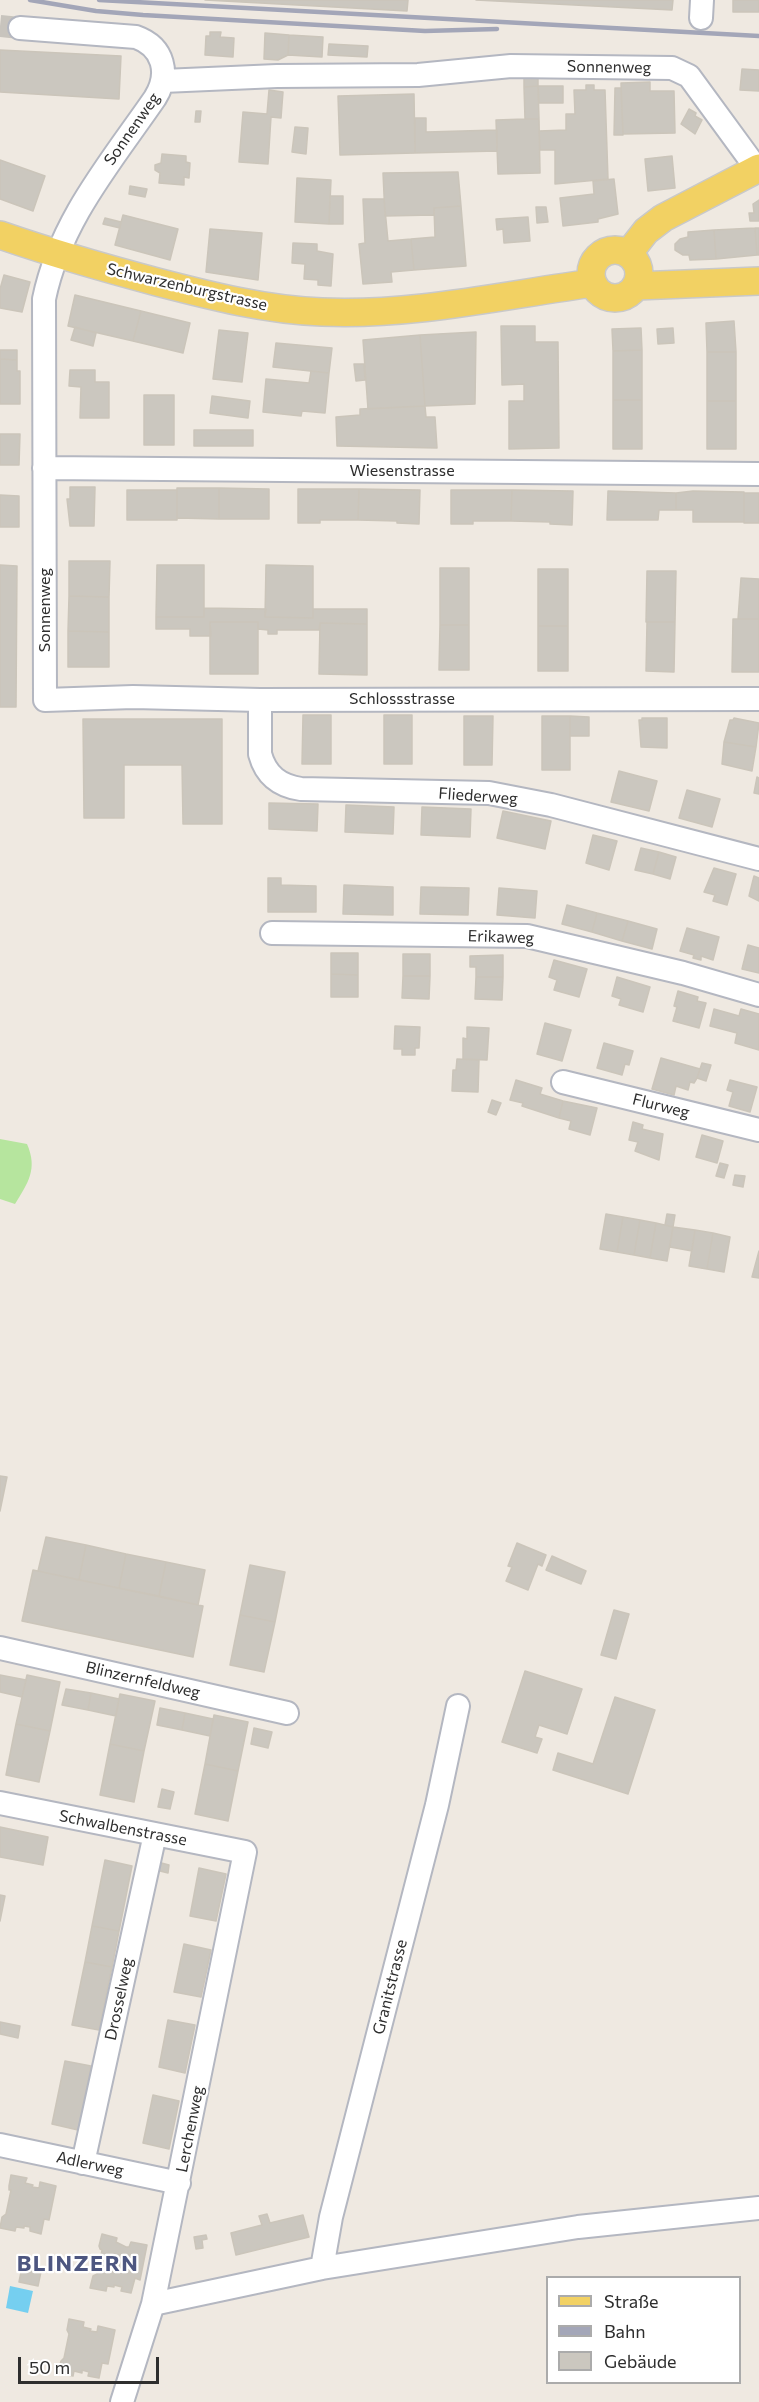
<!DOCTYPE html>
<meta charset="utf-8">
<style>
body{margin:0}
#map{position:relative;width:759px;height:2402px;overflow:hidden;background:#efe9e1;font-family:Commissioner,sans-serif}
canvas{display:block}
.legend{position:absolute;left:546px;top:2276px;width:195px;height:108px;box-sizing:border-box;background:#fff;border:2px solid #ababab;margin:0;padding:8px 10px;list-style:none;font-size:18px;color:#2e2e2e}
.legend li{display:flex;align-items:center;gap:12px;height:30px}
.legend b{width:30px;border:2px solid #ababab}
.scale{position:absolute;left:18px;top:2357px;width:141px;height:27px;box-sizing:border-box;border:3px solid #2e2e2e;border-top:0;padding-left:8px;font-size:18px;line-height:21px;white-space:nowrap;color:#2e2e2e;-webkit-text-stroke:4px #fff;paint-order:stroke}
</style>
<div id="map">
<canvas width="759" height="2402"></canvas>
<ul class="legend">
<li><b style="height:8px;background:#f2d163"></b>Straße</li>
<li><b style="height:8px;background:#a3a6b8"></b>Bahn</li>
<li><b style="height:16px;background:#cbc7bf"></b>Gebäude</li>
</ul>
<div class="scale">50 m</div>
</div>
<script>
const g = document.querySelector('canvas').getContext('2d');
g.lineJoin = 'round';
function fillPath(path, color) { g.fillStyle = color; g.fill(path, 'evenodd'); }
function strokePath(path, color, width, dash) { g.strokeStyle = color; g.lineWidth = width; g.lineCap = dash ? 'butt' : 'round'; g.setLineDash(dash || []); g.stroke(path); }
function drawText(font, color, halo, rows, align = 'center') {
  g.font = font + ' Commissioner,sans-serif'; g.lineWidth = 4.5; g.setLineDash([]); g.textBaseline = 'middle'; g.strokeStyle = halo; g.fillStyle = color; for (const [text, x, y, turn = 0] of rows) {
    g.save(); g.translate(x, y); g.rotate((+turn || 0) * Math.PI / 180); g.textAlign = isNaN(turn) ? turn : align; if (halo) g.strokeText(text, 0, 0); g.fillText(text, 0, 0); g.restore();
  }
}
fillPath(new Path2D(`
 M0 1139 27 1144C38 1169 28 1183 15 1204L0 1199Z`), '#b6e59e');
fillPath(new Path2D(`
 M10 2286 33 2291 28 2313 6 2308Z`), '#75cff0');
const building = new Path2D(`
 M205 0H408L407 11Z
 M476 0H673L672 10Z
 M733 0H759V12H733Z
 M210 32H221L220 37 234 38 233 57 205 55 206 36H210Z
 M265 33 289 35 288 55 278 60 264 59Z
 M289 35 323 37 322 57 288 55Z
 M329 44 368 46 367 57 328 55Z
 M0 50 121 56 119 99 0 92Z
 M742 69 759 70V91L740 90Z
 M524 77H538V86L524 87Z
 M650 82V91H674L675 133 623 134 621 83Z
 M586 85H594V90H605L608 179 555 184V150H540L539 131 566 130V114H575L574 90H586Z
 M538 86 539 119H525L524 87Z
 M538 86H563V103H539Z
 M615 88H621L623 135H614Z
 M269 90 283 92 281 118 271 117 268 164 239 162 243 112 267 114Z
 M414 94 415 153 340 155 338 96Z
 M689 109 696 113 695 116 702 120 695 134 681 124Z
 M196 111H201L200 122H195Z
 M415 118H426V132L497 130V151L415 153Z
 M525 119H539L540 173 498 174 496 120Z
 M295 127 308 128 306 154 292 152Z
 M162 154 186 156V162L190 163 189 178 184 177V185L159 183 160 173 155 170V165L161 163Z
 M672 156 675 188 648 191 645 159Z
 M0 160 45 176 33 211 0 199Z
 M458 172 461 206 434 208V215L385 216 383 173Z
 M297 178 331 180 329 224 295 222Z
 M614 179 618 214 598 219V222L563 226 560 198 594 194 593 181Z
 M130 186 147 189 145 197 129 194Z
 M330 196H343V224H329Z
 M363 199H384L388 241 411 239 414 270 391 272 392 282 363 284 359 244 365 243Z
 M759 200V221H750L749 213H754L753 204Z
 M461 206 466 266 414 270 411 239 435 237 434 208Z
 M536 207H546L548 222 537 223Z
 M123 215 178 229 170 260 115 245Z
 M528 217 530 241 504 243 503 229 497 230 496 219Z
 M105 218 121 222 120 228 103 224Z
 M755 228H759V255H757Z
 M755 228 757 255 716 259 714 230Z
 M210 229 262 233 258 280 206 272Z
 M714 230 716 259 690 260 689 255H683L675 250V244L680 239 688 237V232Z
 M293 243 317 244V251L333 254 331 286 318 285V280L304 279 305 264 292 263Z
 M4 275 30 282 22 312 0 308V289Z
 M75 295 141 311 133 341 68 326Z
 M141 311 190 323 183 353 133 341Z
 M734 321 736 352H707L706 323Z
 M501 326H535V342H558L559 448 509 449V401H524V384L502 385Z
 M75 327 96 333 93 346 71 340Z
 M641 328 642 350 613 351 612 329Z
 M673 328 674 343 658 344 657 329Z
 M219 330 248 333 242 382 213 379Z
 M476 332 475 404 425 406 420 335Z
 M420 335 425 406 368 409 363 340Z
 M276 343 332 348 329 373 273 367Z
 M0 350H17V360L0 359Z
 M642 350V400H613V351Z
 M707 352H736V401H707Z
 M0 359 17 360V371H20V404H0Z
 M354 364H364L365 380 356 381Z
 M70 370H95V382H109V418H80L81 387 69 386Z
 M311 371 329 373 325 413 302 411 301 416 263 412 266 379 309 383Z
 M144 395H174V445H144Z
 M212 396 250 401 248 418 210 413Z
 M613 400H642V449H613Z
 M707 401H736V449H707Z
 M425 406 426 417H435L437 448 337 446 336 417 360 415V409Z
 M194 430H253V446H194Z
 M0 434H20L19 465H0Z
 M70 487H95L94 526H70L67 499H70Z
 M177 488H219V519L177 518Z
 M219 488 269 489V519H219Z
 M298 489H359L358 520H320V523H298Z
 M359 489 420 490 419 524 397 523V521L358 520Z
 M127 490H177V520H127Z
 M451 490H512L511 521H473V524H451Z
 M512 490 573 491 572 525 550 524V522L511 521Z
 M608 491 676 493V510H659L658 520H607Z
 M693 491 744 492V522H693V510H676V493Z
 M744 493H759V523H744Z
 M0 495 19 496V527H0Z
 M69 561H110L109 597 69 596Z
 M0 565 17 566 16 707H0Z
 M157 565H204V617H156Z
 M266 565 313 566V618L265 617Z
 M440 568H469V625H440Z
 M538 569H568V626H538Z
 M647 571H676L675 622H646Z
 M741 578 759 579V619H738Z
 M69 596 109 597V632L68 631Z
 M204 608 266 609 265 617 313 618V609H367V624L320 623 319 630H277V634H268V630L258 629V622H210L211 636H190V629H156V617H204Z
 M733 619H759V672H732Z
 M210 622H258V674H210Z
 M647 622H675L674 672 646 671Z
 M320 623 367 624V675L319 674Z
 M440 625H469V670H439Z
 M538 626H568V671H538Z
 M68 631 109 632V667H68Z
 M303 715H331V764H302Z
 M384 715H412V764H384Z
 M464 716H493L492 765H464Z
 M542 716H570V770H542Z
 M570 716 589 717V736H570Z
 M642 718H667V748L641 747 639 720H642Z
 M734 718 759 723 756 747 724 742 730 720H733Z
 M83 719H222V824H183L182 765H124V818H84Z
 M724 742 756 747 752 771 722 764Z
 M619 771 657 781 649 811 611 802Z
 M757 777 759 778V794L754 793Z
 M687 790 720 799 712 827 679 818Z
 M269 803 318 804 317 831 269 829Z
 M346 805 394 807 393 834 345 832Z
 M422 807 471 809 470 837 421 835Z
 M503 811 551 821 545 849 497 838Z
 M593 835 617 841 609 870 586 863Z
 M641 848 659 852 653 874 635 870Z
 M659 852 676 857 670 879 653 874Z
 M714 868 736 874 727 905 713 901 715 895 704 892Z
 M754 876 759 878V901L749 896Z
 M268 878H281V885L316 886V912H268Z
 M344 885 393 887V915L343 914Z
 M421 887 469 888 468 915 420 914Z
 M499 888 537 891 535 918 497 915Z
 M567 905 597 913 592 932 562 924Z
 M597 913 628 921 622 941 592 932Z
 M628 921 657 929 652 949 622 941Z
 M687 928 719 937 713 960 701 956V960L693 958 694 955 680 951Z
 M748 945 759 948V973L742 969Z
 M331 953H358V975L331 974Z
 M403 954H430V976H403Z
 M503 955V977H476V967H470V956Z
 M554 960 587 969 579 997 554 990 557 980 549 977Z
 M331 974 358 975V997H331Z
 M403 976H430L429 999 402 998Z
 M476 977H503L502 1000 475 999Z
 M617 977 650 987 643 1012 619 1005 621 999 612 996Z
 M678 991 698 997 697 1001 706 1003 699 1028 673 1021 677 1007 674 1006Z
 M714 1009 739 1016 741 1009 759 1014V1050L735 1043 737 1033 710 1026Z
 M545 1023 571 1030 562 1061 537 1054Z
 M395 1026 420 1027 419 1048H415V1055H402V1049H394Z
 M467 1027 489 1028 487 1060 463 1059V1038L467 1039Z
 M604 1043 633 1051 629 1065 625 1064 622 1075 597 1068Z
 M661 1058 700 1069 697 1078 694 1083 690 1082 688 1090 676 1086 674 1095 652 1089Z
 M457 1059 479 1060 478 1092 452 1091 453 1070H456Z
 M702 1063 711 1065 706 1081 697 1078Z
 M516 1080 542 1088 540 1094 563 1101 559 1118 522 1106 523 1103 510 1100Z
 M730 1080 757 1087 750 1112 729 1106 733 1092 727 1090Z
 M492 1100 501 1103 496 1115 488 1112Z
 M563 1101 597 1108 590 1135 569 1129 571 1121 559 1118Z
 M633 1122 643 1125 642 1129 663 1134 659 1160 635 1151 638 1142 629 1140Z
 M702 1135 723 1141 717 1163 696 1157Z
 M720 1163 728 1165 724 1178 716 1176Z
 M735 1175 745 1176 743 1187 733 1185Z
 M606 1214 623 1217 617 1252 600 1249Z
 M667 1214 675 1215 673 1227 665 1225Z
 M623 1217 640 1220 634 1255 617 1252Z
 M640 1220 656 1223 650 1258 634 1255Z
 M656 1223 673 1227 667 1261 650 1258Z
 M673 1227 695 1230 692 1251 670 1247Z
 M695 1230 713 1233 707 1269 689 1266Z
 M713 1233 730 1237 724 1272 707 1269Z
 M759 1251V1278L752 1277Z
 M0 1476 7 1477 0 1511Z
 M46 1537 86 1545 79 1580 38 1571Z
 M517 1543 546 1555 542 1566 538 1564 528 1590 506 1581 512 1567 508 1566Z
 M86 1545 126 1554 119 1588 79 1580Z
 M126 1554 166 1562 159 1596 119 1588Z
 M552 1556 586 1571 581 1584 546 1570Z
 M166 1562 205 1570 198 1605 159 1596Z
 M250 1565 285 1572 275 1622 240 1615Z
 M33 1570 203 1606 193 1657 22 1621Z
 M614 1610 629 1614 616 1659 601 1655Z
 M240 1615 275 1622 264 1672 230 1665Z
 M525 1671 582 1689 567 1734 539 1725 535 1737 542 1739 537 1753 502 1742Z
 M0 1675 26 1680 22 1697 0 1692Z
 M27 1675 60 1682 50 1731 16 1724Z
 M66 1689 91 1693 88 1710 62 1705Z
 M91 1693 119 1699 116 1716 88 1710Z
 M120 1694 155 1701 144 1751 110 1744Z
 M615 1697 655 1710 628 1794 553 1770 558 1753 593 1764Z
 M160 1708 185 1713 182 1730 157 1725Z
 M185 1713 213 1719 210 1736 182 1730Z
 M214 1715 248 1722 238 1771 205 1764Z
 M16 1724 50 1731 39 1782 6 1775Z
 M254 1728 272 1732 268 1748 251 1744Z
 M110 1744 144 1751 134 1802 100 1795Z
 M205 1764 238 1771 228 1821 195 1814Z
 M162 1789 174 1792 170 1809 158 1807Z
 M0 1827 48 1837 43 1865 0 1857Z
 M105 1860 132 1866 119 1931 92 1926Z
 M154 1861 169 1865 168 1873 152 1869Z
 M199 1868 226 1874 216 1921 190 1916Z
 M0 1895 5 1896 0 1921Z
 M92 1926 119 1931 112 1967 85 1962Z
 M184 1944 211 1950 201 1997 174 1992Z
 M85 1962 112 1967 99 2030 72 2025Z
 M168 2020 195 2025 185 2073 159 2067Z
 M0 2022 20 2026 18 2038 0 2034Z
 M65 2061 91 2066 78 2130 52 2124Z
 M153 2095 179 2101 169 2149 143 2143Z
 M11 2175 27 2178 25 2183 33 2185 32 2187 39 2188 40 2182 56 2186 49 2220 44 2219 41 2234 30 2231V2227L24 2226V2228L16 2227 15 2231 0 2228 2 2217 6 2214 11 2190H9V2186Z
 M267 2214 270 2223 303 2215 309 2237 236 2255 231 2233 262 2225 259 2216Z
 M102 2234 117 2238 116 2242 126 2247H129L131 2242 147 2245 140 2280 135 2278 131 2293 121 2291 122 2287 114 2285V2287L107 2286 106 2291 90 2288 93 2276 97 2274 102 2250 100 2249 99 2246Z
 M206 2235 207 2239 202 2240 203 2248 196 2249 194 2237Z
 M23 2262 42 2267 38 2286 19 2282Z
 M69 2319 84 2322 83 2327 91 2329 90 2331 97 2332 98 2326 115 2330 108 2364 102 2363 99 2378 88 2376 89 2372 82 2370V2373L74 2371 73 2376 58 2373 61 2361 64 2358 69 2334 67 2330Z`);
fillPath(building, '#cbc7bf');
strokePath(building, '#cbc5ba', 1.5);
strokePath(new Path2D(`
 M0 26 20 28`), '#c8c4bd', 22, [22, 11]);
const minor = new Path2D(`
 M701 18 702 0
 M20 28 136 37C164 47 170 74 155 98 111 162 60 221 44 299L45 700 133 697 260 700 759 699
 M163 81 277 76 418 75 511 66 672 68 689 76 757 169
 M44 468 759 474
 M260 700V754C266 776 280 786 301 789L489 793 551 805 759 859
 M272 933 527 936 683 973 759 995
 M563 1082 759 1130
 M0 1648 287 1713
 M0 1803 245 1852 153 2304 122 2402
 M0 2145 179 2183
 M83 2163 155 1834
 M322 2268 331 2217 437 1805 458 1706
 M153 2304 322 2268 578 2227 759 2208`);
const major = new Path2D(`
 M0 235C52 253 104 268 157 282 211 296 266 310 322 312 413 316 504 295 593 283
 M591 274a24 24 0 1 1 48 0a24 24 0 1 1-48 0Z
 M628 254 646 231 663 218 759 168
 M636 286 759 281`);
strokePath(minor, '#b4b7c1', 26);
strokePath(major, '#c9c9c9', 30);
strokePath(minor, '#fff', 22);
strokePath(major, '#f2d163', 27);
strokePath(new Path2D(`
 M30 0 96 11 143 15 425 31 497 29
 M99 0 759 36`), '#a3a6b8', 4.5);
drawText('16px', '#2e2e2e', '#fff', [
 ["Sonnenweg",609,67,1],
 ["Sonnenweg",132,129,-55],
 ["Schwarzenburgstrasse",187,287,13],
 ["Wiesenstrasse",402,471],
 ["Sonnenweg",45,610,-90],
 ["Schlossstrasse",402,699],
 ["Fliederweg",478,796,4],
 ["Erikaweg",501,937,2],
 ["Flurweg",661,1106,14],
 ["Blinzernfeldweg",143,1680,13],
 ["Schwalbenstrasse",123,1828,11],
 ["Granitstrasse",390,1987,-76],
 ["Drosselweg",119,1999,-78],
 ["Lerchenweg",190,2129,-79],
 ["Adlerweg",90,2164,12]
]);
g.letterSpacing = '1.5px';
drawText('bold 22px', '#4d5680', '#fff', [
 ["BLINZERN",78,2264]
]);
g.letterSpacing = '0px';
</script>
